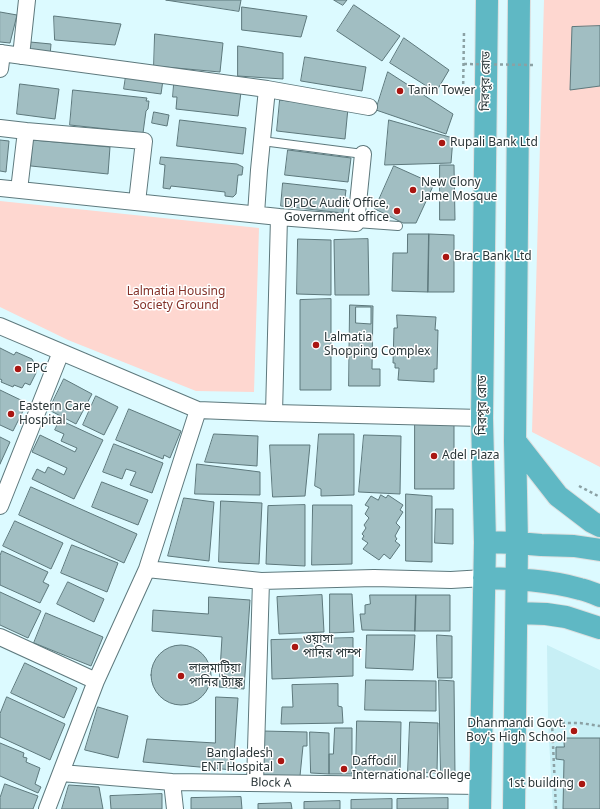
<!DOCTYPE html>
<meta charset="utf-8">
<style>
body{margin:0}
canvas{display:block;background:#dcfaff}
</style>
<canvas width="600" height="809"></canvas>
<script>
const g = document.querySelector('canvas').getContext('2d');
g.lineJoin = 'round';
function fillPath(path, color) { g.fillStyle = color; g.fill(path, 'evenodd'); }
function strokePath(path, color, width, dash) { g.strokeStyle = color; g.lineWidth = width; g.lineCap = dash ? 'butt' : 'round'; g.setLineDash(dash || []); g.stroke(path); }
function drawText(font, color, halo, rows, align = 'center') {
  g.font = font + ' "Noto Sans","Noto Sans Bengali",sans-serif'; g.lineWidth = 3; g.setLineDash([]); g.textBaseline = 'middle'; g.strokeStyle = halo; g.fillStyle = color; for (const [text, x, y, turn = 0] of rows) {
    g.save(); g.translate(x, y); g.rotate((+turn || 0) * Math.PI / 180); g.textAlign = isNaN(turn) ? turn : align; if (halo) g.strokeText(text, 0, 0); g.fillText(text, 0, 0); g.restore();
  }
}
fillPath(new Path2D(`
 M547 645 600 670V738H564V747H556V759L564 760 563 809H553L548 723Z`), '#c7eff5');
fillPath(new Path2D(`
 M544 0H600V467L532 432Z
 M0 201 259 228 254 392 196 391 68 340 0 307Z`), '#fed7d0');
const building = new Path2D(`
 M166 0H241L239 11Z
 M334 0H347L343 5Z
 M354 5 400 36 382 61 337 31Z
 M242 7 307 16 301 37 242 30Z
 M0 12 17 15 10 43 0 42Z
 M54 16 121 24 115 45 55 40Z
 M600 26V86L570 90 572 27Z
 M155 34 223 43 220 72 154 66Z
 M404 38 449 70 436 92 390 63Z
 M30 42 51 44 50 56 28 54Z
 M238 46 283 53V79L238 76Z
 M305 57 366 67 362 91 301 81Z
 M388 72 453 114 446 134 376 110Z
 M126 76 163 80 161 94 124 89Z
 M20 84 59 89 55 119 17 114Z
 M174 84 241 92 238 116 176 109 177 97H173Z
 M73 90 147 98 146 101H149L148 109 146 111 143 133 70 125Z
 M280 100 348 108 345 139 277 131Z
 M154 112 169 115 167 126 152 123Z
 M180 120 246 128 243 154 177 146Z
 M389 120 453 138 451 163 385 165Z
 M0 140 9 141 6 172 0 171Z
 M33 140 110 147 108 174 31 166Z
 M288 150 351 158 348 182 285 175Z
 M161 157 237 164 243 167 242 175H238L236 194 233 197 225 196V192L171 186 170 189 163 188 165 165 160 164Z
 M440 165H454L455 220H440Z
 M394 166 434 184 416 223H403L375 209Z
 M283 183 346 190 343 213 281 206Z
 M408 234H429L428 292 392 291 393 253H407Z
 M429 234 454 235V292H428Z
 M298 239 331 240V295L297 294Z
 M368 239 369 295H335L334 240Z
 M331 299V390H300V300Z
 M350 305 373 306 372 369H380V386H349Z
 M356 307H371V324L356 323Z
 M397 315 436 317 435 330H438L437 369H434V382L398 380 399 368H395V363H393L394 328H397Z
 M0 348 14 355 16 352 32 359 36 366V373L30 385 25 383 22 388 14 385 13 387 1 382 2 380 0 379Z
 M64 379 92 394 76 424 49 410Z
 M0 390 27 403 13 431 0 425Z
 M96 396 118 407 104 435 83 425Z
 M129 409 181 431 170 458 164 455 163 459 116 440Z
 M60 420 103 440 74 499 32 479 37 469 45 473 48 467 64 475 67 468 32 452 40 435 75 452 77 448 61 441 64 434 55 430Z
 M415 424H454V489H415Z
 M214 434 258 436 257 466 205 462Z
 M319 434H354V495L321 496V489L315 486Z
 M364 435 401 436 400 494 359 492Z
 M0 437 10 442 0 464Z
 M114 444 163 463 152 493 130 485 136 472 126 469 122 479 103 472Z
 M270 445H310L305 496 273 497Z
 M197 464 260 472V495L195 494Z
 M102 482 148 500 138 525 92 507Z
 M31 487 137 534 124 563 19 515Z
 M406 494 432 496V562L406 561Z
 M381 495 386 498 388 495 403 505 400 510 403 512 396 523 400 527 395 536 397 539 395 541 400 545 390 559 384 554 379 560 363 549 368 543 362 539 364 536 362 534 366 528 364 525 369 518 365 514 369 507 365 505 371 496 378 500Z
 M184 498 214 502 209 561 168 556Z
 M221 501 262 503 259 564 219 562Z
 M305 505V566L266 564 268 506Z
 M313 505H352V564L312 565Z
 M436 509H453V544L435 543Z
 M15 521 63 543 51 569 3 546Z
 M72 545 118 563 107 592 61 573Z
 M2 551 48 572 43 582 49 585 40 603 0 585V556Z
 M68 582 104 599 94 622 57 604Z
 M0 592 41 611 28 638 0 625Z
 M330 594H352L354 632 330 633Z
 M322 595 324 632 279 634 277 597Z
 M370 595H416L415 631 362 630 360 614H365V605L370 604Z
 M416 595H450V631H415Z
 M209 597 250 600 244 689 219 687 222 637 152 631 153 610 208 614Z
 M46 613 103 637 91 666 34 643Z
 M367 635H415L413 670 366 668Z
 M437 635 452 636V678H438Z
 M353 638V676L272 679 271 640Z
 M151 675a30 30 0 1 1 60 0a30 30 0 1 1-60 0Z
 M25 663 77 688 64 718 11 693Z
 M366 680 436 681V711L365 710Z
 M439 680 454 681 455 776H441Z
 M338 684V706L342 707 343 723 281 724 282 707H293L292 685Z
 M7 697 65 724 50 760 0 737V714Z
 M216 697 238 698 233 770 143 762 147 739 215 743Z
 M98 707 128 716 118 758 85 750Z
 M357 721 401 722 400 774 356 773Z
 M410 722 438 723 437 773 408 772Z
 M335 728H352V774H329V754H333Z
 M263 731 307 732V746H303L300 776 260 775Z
 M310 732 329 733V774L311 773Z
 M564 738H600V809H563L564 760 556 759V747H564Z
 M0 743 24 753 23 757 27 758 26 762 40 768 35 784 41 787 38 793 0 776Z
 M5 784 38 796 33 809H0V798Z
 M69 785 99 787 103 809H62Z
 M162 794V809H111L110 796Z
 M241 797 242 809H191V798Z
 M448 798V809H397V799Z
 M392 799V809H351V800Z
 M340 801V809H304V802Z
 M291 803 292 809H258V804Z`);
fillPath(building, '#a1bec2');
strokePath(building, '#5d787c', 1);
const service = new Path2D(`
 M262 141 363 154
 M356 223 398 226`);
const minor = new Path2D(`
 M0 53 267 89 259 170 256 214
 M21 56 27 0
 M0 69 2 53
 M267 89 369 107
 M0 128 26 131 144 141 137 202
 M0 188 279 217 274 413
 M19 190 26 131
 M279 217 356 223 363 154
 M0 326 198 410 274 413 482 418
 M0 506 61 352
 M147 569 261 581 374 578 451 580 484 578
 M0 637 96 681
 M61 773 172 782 481 786
 M172 782 175 809
 M255 783 261 581
 M47 809 96 681 147 569 198 410`);
const trunk = new Path2D(`
 M515 441 558 496 592 522 600 526
 M485 542 517 543 541 545 574 546 600 550
 M484 578C516 579 549 580 580 589 586 590 593 593 600 596
 M517 613 546 614 566 617 600 628
 M480 809 485 542 482 418 487 0
 M514 809 517 543 515 441 519 0`);
strokePath(service, '#5e797d', 10);
strokePath(minor, '#5e797d', 18);
strokePath(trunk, '#dddfdf', 24);
strokePath(new Path2D(`
 M463 96 464 32
 M579 486 600 497
 M556 809 552 723H580L600 726`), '#8ba1a4', 2.5, [3, 3]);
strokePath(service, '#fff', 8);
strokePath(minor, '#fff', 16);
strokePath(trunk, '#5fb8c4', 22);
strokePath(new Path2D(`
 M464 64 535 65`), '#8ba1a4', 2.5, [3, 3]);
for (const [x, y, r, color] of [
 [400,91,4,"#a91611"],
 [442,143,4,"#a91611"],
 [413,190,4,"#a91611"],
 [397,211,4,"#a91611"],
 [446,257,4,"#a91611"],
 [316,345,4,"#a91611"],
 [18,369,4,"#a91611"],
 [11,414,4,"#a91611"],
 [434,456,4,"#a91611"],
 [295,647,4,"#a91611"],
 [181,676,4,"#a91611"],
 [574,731,4,"#a91611"],
 [281,761,4,"#a91611"],
 [344,769,4,"#a91611"],
 [582,784,4,"#a91611"]
]) { const dot = new Path2D(); dot.arc(x, y, r, 0, 2 * Math.PI); g.fillStyle = color; g.fill(dot); strokePath(dot, '#fff', 1.5); }
drawText('12px', '#2a3638', '#fff', [
 ["মিরপুর রোড",486,81,-89],
 ["মিরপুর রোড",483,405,-90],
 ["Block A",271,783,1]
]);
drawText('12px', '#2a3638', '#fff', [
 ["Tanin Tower",408,91],
 ["Rupali Bank Ltd",450,143],
 ["New Clony",421,183],
 ["Jame Mosque",421,197],
 ["DPDC Audit Office,",389,204,"right"],
 ["Government office",389,218,"right"],
 ["Brac Bank Ltd",454,257],
 ["Lalmatia",324,338],
 ["Shopping Complex",324,352],
 ["EPC",26,369],
 ["Eastern Care",19,407],
 ["Hospital",19,421],
 ["Adel Plaza",442,456],
 ["ওয়াসা",303,640],
 ["পানির পাম্প",303,654],
 ["লালমাটিয়া",189,669],
 ["পানির ট্যাঙ্ক",189,683],
 ["Dhanmandi Govt.",566,724,"right"],
 ["Boy's High School",566,738,"right"],
 ["Bangladesh",273,754,"right"],
 ["ENT Hospital",273,768,"right"],
 ["Daffodil",352,762],
 ["International College",352,776],
 ["1st building",574,784,"right"]
], 'left');
drawText('12px', '#833128', '#fff', [
 ["Lalmatia Housing",176,292],
 ["Society Ground",176,306]
]);
</script>
